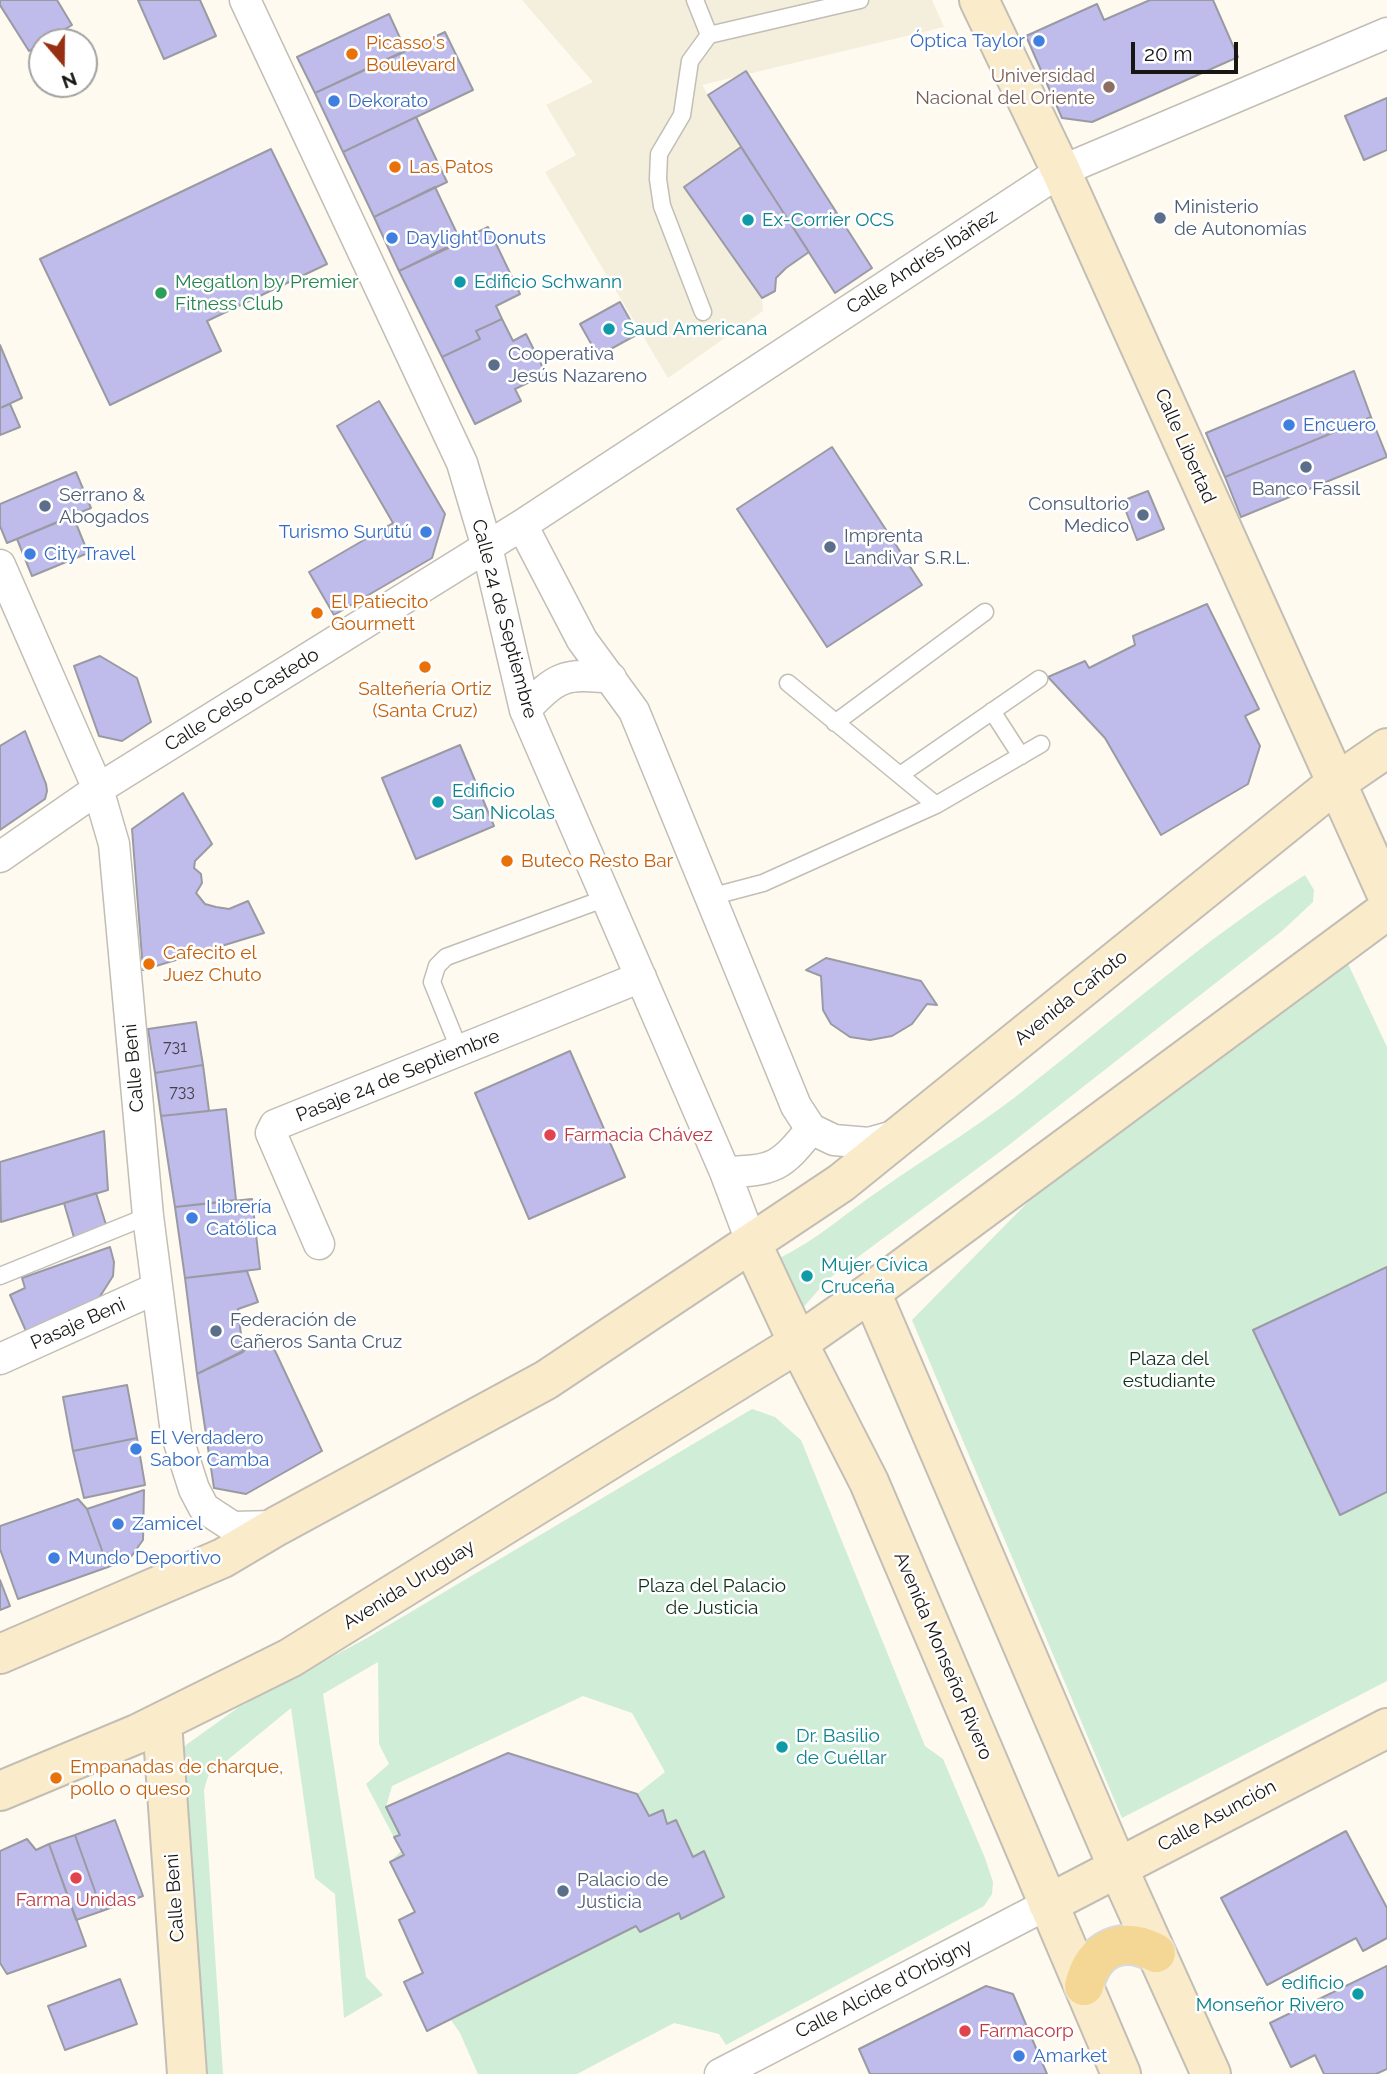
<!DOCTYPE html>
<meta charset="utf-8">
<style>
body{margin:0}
#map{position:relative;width:1387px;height:2074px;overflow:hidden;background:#fefaf0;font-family:Raleway,sans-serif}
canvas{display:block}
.north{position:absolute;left:28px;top:28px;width:70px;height:70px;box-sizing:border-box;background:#fff;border:2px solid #a2a2a1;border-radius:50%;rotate:160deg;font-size:19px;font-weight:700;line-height:28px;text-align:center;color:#171613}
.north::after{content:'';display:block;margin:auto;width:24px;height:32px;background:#972f13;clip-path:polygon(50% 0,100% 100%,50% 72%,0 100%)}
.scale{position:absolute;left:1131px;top:42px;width:107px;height:32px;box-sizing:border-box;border:4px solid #171613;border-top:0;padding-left:9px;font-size:21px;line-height:24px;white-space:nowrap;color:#171613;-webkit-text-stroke:5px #fff;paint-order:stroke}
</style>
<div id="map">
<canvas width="1387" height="2074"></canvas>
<div class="north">N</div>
<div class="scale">20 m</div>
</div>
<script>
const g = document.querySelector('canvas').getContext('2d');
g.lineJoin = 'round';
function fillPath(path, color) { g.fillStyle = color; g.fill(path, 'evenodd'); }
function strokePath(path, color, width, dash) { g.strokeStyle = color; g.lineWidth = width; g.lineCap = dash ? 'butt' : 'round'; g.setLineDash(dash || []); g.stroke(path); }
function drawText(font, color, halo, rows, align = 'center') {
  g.font = font + ' Raleway,sans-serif'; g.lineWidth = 5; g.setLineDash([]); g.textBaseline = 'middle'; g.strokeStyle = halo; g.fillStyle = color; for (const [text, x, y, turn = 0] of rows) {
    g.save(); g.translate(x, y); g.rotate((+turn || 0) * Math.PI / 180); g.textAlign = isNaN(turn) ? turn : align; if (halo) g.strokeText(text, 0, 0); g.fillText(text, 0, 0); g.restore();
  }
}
fillPath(new Path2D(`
 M522 0H932L944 27 702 85 741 147 684 188 762 298 763 311 668 378 545 172 576 155 546 105 593 82Z`), '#f4eedc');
fillPath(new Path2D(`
 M1305 875 1314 890 1313 902 1282 931 1005 1148 827 1280 796 1316 777 1259C815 1242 848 1211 883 1188 926 1158 972 1130 1014 1098 1110 1023 1202 941 1305 875Z
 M1343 953 1387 1047V1681L1122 1818 912 1320 1030 1200Z
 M752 1409 775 1417 801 1440 925 1746 943 1759 985 1858 993 1882 992 1894 984 1906 726 2045 719 2034 674 2023 577 2074H478L460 2033 451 2020 636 1926 640 1932 679 1913 682 1919 724 1897 704 1852 693 1857 676 1821 667 1824 663 1810 649 1816 637 1794 665 1772 632 1713 583 1696 392 1786 386 1807 400 1835 404 1855 390 1862 401 1851 366 1784 389 1764 379 1744 378 1662 323 1694 366 1977 383 1995 344 2018 335 1894 315 1878 291 1708 208 1776 204 1790 223 2074H204L182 1753 186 1745 239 1707 367 1638Z`), '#cfedd7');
const building = new Path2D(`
 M0 0H57L72 25 29 51 0 5Z
 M138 0H200L216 36 164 59Z
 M1150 0H1213L1238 57 1092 122 1062 118 1026 36 1097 4 1104 20Z
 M389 14 406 51 315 93 297 57Z
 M445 32 473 90 343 152 315 93Z
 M746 71 872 268 835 293 708 95Z
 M1387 98V150L1364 160 1345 116Z
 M416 117 447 182 374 217 343 152Z
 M741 147 809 252 786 268 776 278 775 291 762 298 684 187Z
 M271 149 327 264 207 321 221 351 110 405 40 259Z
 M435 187 461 242 399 271 374 217Z
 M488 227 520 294 496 306 502 319 476 331 480 339 442 357 399 271Z
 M620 302 638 334 598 356 580 324Z
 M502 319 513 341 526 334 546 374 515 389 521 401 475 424 442 357 480 339 476 331Z
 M0 345 22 398 0 408Z
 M1354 371 1371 417 1225 477 1206 433Z
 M379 401 445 514 432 558 334 615 309 572 393 523 337 426Z
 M10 404 20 427 0 435V408Z
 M1371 417 1387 457 1241 517 1225 477Z
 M832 447 922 585 827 647 737 509Z
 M76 472 91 508 7 543 0 526V504Z
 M1148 491 1164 529 1137 540 1122 501Z
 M73 516 88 553 32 576 17 539Z
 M1207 604 1259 709 1245 716 1260 746 1248 784 1161 835 1105 738 1048 677 1085 661 1089 668 1135 645 1133 636Z
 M100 656 137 678 151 722 122 741 99 736 74 666Z
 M25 731 46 784 47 791 45 799 0 830V746Z
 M460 745 494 826 416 859 382 778Z
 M183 793 212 844 195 861 194 868 201 874 202 883 196 893 205 904 216 907 229 909 248 901 264 933 143 970 132 829Z
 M826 958 921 981 937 1005 927 1004 912 1024 892 1036 870 1040 850 1037 831 1024 823 1010 821 976 806 970Z
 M196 1022 203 1065 155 1073 148 1029Z
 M570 1051 625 1177 529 1219 475 1093Z
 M203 1065 209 1111 161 1116 155 1073Z
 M226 1109 236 1200 175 1207 161 1116Z
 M104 1131 108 1190 1 1222 0 1162Z
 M96 1193 108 1231 75 1241 64 1203Z
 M252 1199 260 1269 185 1278 175 1207Z
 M110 1247 114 1262 113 1276 99 1298 26 1331 10 1295 25 1288 22 1278Z
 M1387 1267V1492L1340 1515 1253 1330Z
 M247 1271 258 1302 238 1309 243 1352 197 1374 185 1278Z
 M269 1338 322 1451 246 1494 214 1488 197 1374Z
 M127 1385 137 1438 73 1451 63 1397Z
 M137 1438 145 1485 84 1498 73 1451Z
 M144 1490 143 1540 130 1558 108 1567 87 1509Z
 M78 1499 87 1509 108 1567 18 1599 0 1549V1526Z
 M0 1580 10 1606 0 1610Z
 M508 1753 637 1794 649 1816 663 1810 667 1824 676 1820 693 1857 704 1851 724 1897 681 1919 679 1913 640 1932 636 1926 427 2031 404 1982 423 1973 399 1920 415 1912 390 1862 404 1855 394 1837 400 1835 386 1807Z
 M115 1820 143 1896 102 1911 75 1835Z
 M1346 1831 1387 1908V1938L1363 1951 1356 1938 1267 1985 1221 1898Z
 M75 1835 102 1911 76 1920 49 1844Z
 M27 1839 36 1850 49 1844 86 1946 7 1974 0 1963V1851Z
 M1387 1966V2069L1376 2074H1324L1315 2055 1291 2067 1270 2023Z
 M120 1979 137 2024 65 2050 48 2006Z
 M986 1986 1013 1994 1047 2074H870L859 2049Z`);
fillPath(building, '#bfbcec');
strokePath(building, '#9a9aa3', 2);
const lane = new Path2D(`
 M695 0 709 35 860 0
 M703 312 662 206 658 179 659 154 682 115 690 61 709 35
 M788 683 936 805
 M992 711 1021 756
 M835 723 985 612
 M900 775 1039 679
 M710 897 763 883 936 805 1041 744
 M460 1051 432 982 437 966 446 957 606 898
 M0 1276 148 1216`);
const street = new Path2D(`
 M245 0 462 463 487 547 525 710 725 1172 752 1244
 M522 525 582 640 634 711 796 1106 811 1129 834 1140 869 1143 901 1134
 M0 565 98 789 114 844 148 1216 176 1433 194 1489 204 1508 233 1527 276 1526
 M525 710C557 676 564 673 611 678
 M0 857 98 789 522 525 1061 171 1387 33
 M725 1172C774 1171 781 1167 811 1129
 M319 1244 271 1133 275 1125 641 977
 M0 1359 157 1288
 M720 2074 1048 1904`);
const secondary = new Path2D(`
 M979 0 1061 171 1387 895
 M752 1244 798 1343 869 1482 1121 2074
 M871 1292 1118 1868 1211 2074
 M0 1654 223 1558 277 1526 546 1380 841 1183 1336 783 1387 748
 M162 1722 187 2074
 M0 1791 137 1734 290 1658 798 1343 871 1292 1387 910
 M1048 1904 1387 1728`);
const primary = new Path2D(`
 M1084 1986C1093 1948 1122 1935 1156 1953`);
strokePath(lane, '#c2beb5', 19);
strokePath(street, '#c2beb5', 33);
strokePath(secondary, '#c2beb5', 42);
strokePath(primary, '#dadad9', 42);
strokePath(lane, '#fff', 16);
strokePath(street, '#fff', 30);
strokePath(secondary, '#faebca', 38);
strokePath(primary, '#f4d695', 38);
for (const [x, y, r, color] of [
 [1039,41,7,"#3f7fe0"],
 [352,54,7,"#e8710a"],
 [1109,87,7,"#8d6e63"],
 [334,101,7,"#3f7fe0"],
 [395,167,7,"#e8710a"],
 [1160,218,7,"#5c6f8a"],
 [748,220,7,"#0f9aa8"],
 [392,238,7,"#3f7fe0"],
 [460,282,7,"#0f9aa8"],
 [161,293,7,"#2e9e5b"],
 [609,329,7,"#0f9aa8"],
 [494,365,7,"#5c6f8a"],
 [1289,425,7,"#3f7fe0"],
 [1306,467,7,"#5c6f8a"],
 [45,506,7,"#5c6f8a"],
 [1143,515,7,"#5c6f8a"],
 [426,532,7,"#3f7fe0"],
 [830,547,7,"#5c6f8a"],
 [30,554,7,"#3f7fe0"],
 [317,613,7,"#e8710a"],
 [425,667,7,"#e8710a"],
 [438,802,7,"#0f9aa8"],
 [507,861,7,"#e8710a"],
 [149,964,7,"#e8710a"],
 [550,1135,7,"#e0444e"],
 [192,1218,7,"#3f7fe0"],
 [807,1276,7,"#0f9aa8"],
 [216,1331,7,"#5c6f8a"],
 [136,1449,7,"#3f7fe0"],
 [118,1524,7,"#3f7fe0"],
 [54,1558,7,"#3f7fe0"],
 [782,1747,7,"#0f9aa8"],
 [56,1778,7,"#e8710a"],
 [76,1878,7,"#e0444e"],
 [563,1891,7,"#5c6f8a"],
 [1358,1994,7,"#0f9aa8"],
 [965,2031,7,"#e0444e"],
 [1019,2056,7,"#3f7fe0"]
]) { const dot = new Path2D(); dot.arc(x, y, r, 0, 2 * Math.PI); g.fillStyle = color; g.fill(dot); strokePath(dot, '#fff', 2.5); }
drawText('16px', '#414049', null, [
 ["731",175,1047],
 ["733",182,1092]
]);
drawText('19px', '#366cbe', '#fff', [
 ["Óptica Taylor",1025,41,"right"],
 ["Dekorato",348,101],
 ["Daylight Donuts",406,238],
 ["Encuero",1303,425],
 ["Turismo Surutú",412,532,"right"],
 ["City Travel",44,554],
 ["Librería",206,1207],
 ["Católica",206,1229],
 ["El Verdadero",150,1438],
 ["Sabor Camba",150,1460],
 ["Zamicel",132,1524],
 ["Mundo Deportivo",68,1558],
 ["Amarket",1033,2056]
], 'left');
drawText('19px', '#c56008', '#fff', [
 ["Picasso's",366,43],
 ["Boulevard",366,65],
 ["Las Patos",409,167],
 ["El Patiecito",331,602],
 ["Gourmett",331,624],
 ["Salteñería Ortiz",425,689,"center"],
 ["(Santa Cruz)",425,711,"center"],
 ["Buteco Resto Bar",521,861],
 ["Cafecito el",163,953],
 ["Juez Chuto",163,975],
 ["Empanadas de charque,",70,1767],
 ["pollo o queso",70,1789]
], 'left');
drawText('19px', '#785e54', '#fff', [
 ["Universidad",1095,76],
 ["Nacional del Oriente",1095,98]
], 'right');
drawText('19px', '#4e5e75', '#fff', [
 ["Ministerio",1174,207],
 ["de Autonomías",1174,229],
 ["Cooperativa",508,354],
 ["Jesús Nazareno",508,376],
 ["Banco Fassil",1306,489,"center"],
 ["Serrano &",59,495],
 ["Abogados",59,517],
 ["Consultorio",1129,504,"right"],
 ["Medico",1129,526,"right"],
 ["Imprenta",844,536],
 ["Landivar S.R.L.",844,558],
 ["Federación de",230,1320],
 ["Cañeros Santa Cruz",230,1342],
 ["Palacio de",577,1880],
 ["Justicia",577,1902]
], 'left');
drawText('19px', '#0d838f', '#fff', [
 ["Ex-Corrier OCS",762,220],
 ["Edificio Schwann",474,282],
 ["Saud Americana",623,329],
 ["Edificio",452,791],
 ["San Nicolas",452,813],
 ["Mujer Cívica",821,1265],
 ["Cruceña",821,1287],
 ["Dr. Basilio",796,1736],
 ["de Cuéllar",796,1758],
 ["edificio",1344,1983,"right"],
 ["Monseñor Rivero",1344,2005,"right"]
], 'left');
drawText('19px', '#171613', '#fff', [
 ["Calle Andrés Ibáñez",922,262,-33],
 ["Calle Libertad",1185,446,66],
 ["Calle 24 de Septiembre",504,619,75],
 ["Calle Celso Castedo",242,700,-32],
 ["Avenida Cañoto",1071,998,-39],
 ["Calle Beni",134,1068,-95],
 ["Pasaje 24 de Septiembre",398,1076,-22],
 ["Pasaje Beni",78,1324,-24],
 ["Avenida Uruguay",409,1585,-32],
 ["Avenida Monseñor Rivero",943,1656,67],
 ["Calle Asunción",1217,1816,-28],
 ["Calle Beni",175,1898,-94],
 ["Calle Alcide d'Orbigny",884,1989,-27]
]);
drawText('19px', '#27864d', '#fff', [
 ["Megatlon by Premier",175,282],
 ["Fitness Club",175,304]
], 'left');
drawText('19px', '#be3a42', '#fff', [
 ["Farmacia Chávez",564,1135],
 ["Farma Unidas",76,1900,"center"],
 ["Farmacorp",979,2031]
], 'left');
drawText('19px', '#0c311b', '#fff', [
 ["Plaza del",1169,1359],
 ["estudiante",1169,1381],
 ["Plaza del Palacio",712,1586],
 ["de Justicia",712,1608]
]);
</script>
